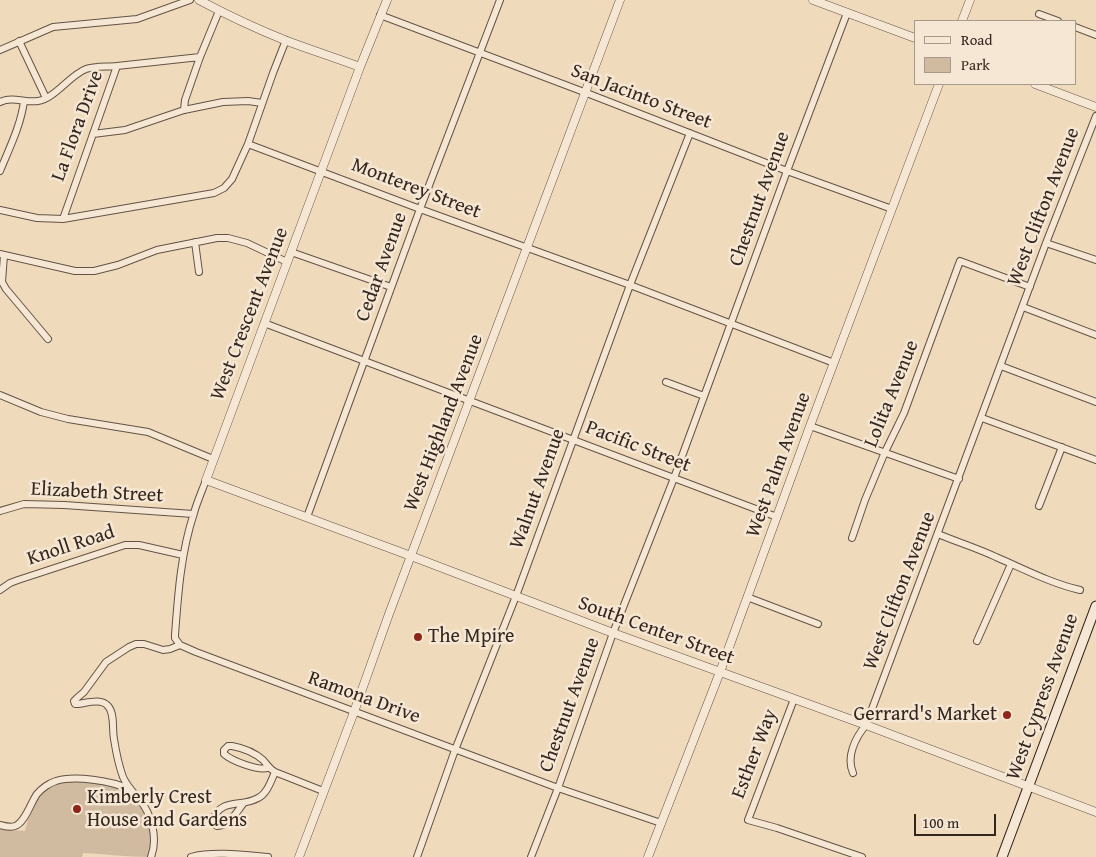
<!DOCTYPE html>
<style>
body{margin:0}
#map{position:relative;width:1096px;height:857px;overflow:hidden;background:#f0dabc;font-family:"Gentium Book Plus",serif}
canvas{display:block}
.legend{position:absolute;left:914px;top:20px;width:162px;height:65px;box-sizing:border-box;background:#f5e7d3;border:1px solid #a89a8b;margin:0;padding:6px 9px;list-style:none;font-size:15px;color:#34261e}
.legend li{display:flex;align-items:center;gap:10px;height:25px}
.legend b{width:25px;border:1px solid #a89a8b}
.scale{position:absolute;left:914px;top:814px;width:82px;height:22px;box-sizing:border-box;border:2px solid #34261e;border-top:0;padding-left:6px;font-size:15px;line-height:18px;white-space:nowrap;color:#34261e;-webkit-text-stroke:4px #f5e7d3;paint-order:stroke}
</style>
<div id="map">
<canvas width="1096" height="857"></canvas>
<ul class="legend">
<li><b style="height:6px;background:#f5e7d3"></b>Road</li>
<li><b style="height:14px;background:#d0bba1"></b>Park</li>
</ul>
<div class="scale">100 m</div>
</div>
<script>
const g = document.querySelector('canvas').getContext('2d');
g.lineJoin = 'round';
function fillPath(path, color) { g.fillStyle = color; g.fill(path, 'evenodd'); }
function strokePath(path, color, width, dash) { g.strokeStyle = color; g.lineWidth = width; g.lineCap = dash ? 'butt' : 'round'; g.setLineDash(dash || []); g.stroke(path); }
function drawText(font, color, halo, rows, align = 'center') {
  g.font = font + ' "Gentium Book Plus",serif'; g.lineWidth = 5; g.setLineDash([]); g.textBaseline = 'middle'; g.strokeStyle = halo; g.fillStyle = color; for (const [text, x, y, turn = 0] of rows) {
    g.save(); g.translate(x, y); g.rotate((+turn || 0) * Math.PI / 180); g.textAlign = isNaN(turn) ? turn : align; if (halo) g.strokeText(text, 0, 0); g.fillText(text, 0, 0); g.restore();
  }
}
fillPath(new Path2D(`
 M78 781C109 784 139 787 148 822 152 838 153 841 149 857 127 857 105 854 83 853L82 857H0V829L25 831C30 812 37 788 58 782 64 780 72 781 78 781Z`), '#d0bba1');
const minor = new Path2D(`
 M1039 14 1058 21
 M380 15 584 92 787 171 892 209
 M1075 27 1096 35
 M19 41 46 98
 M0 50 53 27 137 19 190 0
 M0 102C13 96 25 103 38 101 54 99 70 75 86 69 94 66 108 67 117 66
 M184 110 185 100 200 57 219 11
 M93 134 125 130 184 110 223 102 248 101 262 103
 M248 144 273 73 286 40
 M0 171C9 149 21 125 24 101
 M0 210 37 218 63 219 214 193 224 188 232 179 248 144 420 209 630 285 834 363
 M63 219 117 66 200 57
 M195 242 199 272
 M1046 243 1096 260
 M291 252 391 287
 M0 254 75 271H94L118 265 157 250 217 238H228L247 243 287 262
 M4 255 2 282 6 289 48 339
 M1023 307 1096 335
 M264 323 777 517
 M1001 366 1096 402
 M666 382 704 396
 M0 395 41 412 68 419 148 432 213 459
 M982 418 1096 460
 M810 426 959 479
 M1039 506 1062 447
 M0 511 24 504 64 505 193 514
 M307 517 420 209 500 0
 M938 534C957 542 977 548 996 557 1024 569 1050 583 1080 590
 M852 538 865 500 885 452 904 413 960 261 1030 287
 M0 590 10 583 18 580 125 545H139L183 555
 M747 597 818 624
 M977 641 1011 564
 M180 645 175 638V635C178 594 181 552 194 513 197 502 202 491 206 480
 M794 699 748 820 777 828 862 857
 M268 768C258 771 232 761 224 754V750L228 746H232C243 748 255 753 263 760 268 765 268 768 275 772L323 791
 M853 773C846 757 855 738 866 725L1046 243 1096 116
 M243 804C235 814 230 825 217 826L213 824 212 821C221 797 241 808 258 798 267 794 271 781 275 772
 M0 825C4 826 11 828 15 826 25 823 31 802 37 794 41 789 49 783 56 781 74 775 112 781 129 789
 M151 857C158 839 152 814 139 799 133 792 127 786 123 777 119 766 116 752 114 739 112 729 115 714 108 706 101 698 87 703 78 704H75L74 701 77 698 84 692 106 662 129 647 136 644H144L163 650 170 649 180 645 196 652 558 788 661 823
 M191 857C213 851 245 855 268 857
 M417 857 455 750 516 596 630 285 690 133
 M531 857 558 788 613 633 674 478 787 171 847 13`);
const tertiary = new Path2D(`
 M199 0C227 15 257 29 287 41 311 50 336 58 360 67
 M387 0 360 67 206 480 411 556 613 633 866 725 1096 812
 M813 0 915 38
 M962 21 970 0
 M1035 84 1096 107
 M299 857 354 712 389 614 620 0
 M648 857 720 672 810 426 939 84`);
const secondary = new Path2D(`
 M1002 857 1096 606`);
strokePath(minor, '#635346', 8);
strokePath(tertiary, '#635346', 9);
strokePath(secondary, '#34261e', 11);
strokePath(minor, '#f5e7d3', 6);
strokePath(tertiary, '#f5e7d3', 8);
strokePath(secondary, '#f5e7d3', 9);
for (const [x, y, r, color] of [
 [418,637,5,"#8f2418"],
 [1007,715,5,"#8f2418"],
 [77,809,5,"#8f2418"]
]) { const dot = new Path2D(); dot.arc(x, y, r, 0, 2 * Math.PI); g.fillStyle = color; g.fill(dot); strokePath(dot, '#f5e7d3', 2); }
drawText('20px', '#34261e', '#f5e7d3', [
 ["San Jacinto Street",641,97,21],
 ["La Flora Drive",78,126,-70],
 ["Monterey Street",416,189,21],
 ["Chestnut Avenue",760,199,-70],
 ["West Clifton Avenue",1044,207,-69],
 ["Cedar Avenue",382,267,-70],
 ["West Crescent Avenue",250,314,-69],
 ["Lolita Avenue",892,394,-68],
 ["West Highland Avenue",444,423,-69],
 ["Pacific Street",638,447,21],
 ["West Palm Avenue",779,465,-70],
 ["Walnut Avenue",538,489,-70],
 ["Elizabeth Street",97,493,3],
 ["Knoll Road",71,546,-18],
 ["West Clifton Avenue",900,591,-69],
 ["South Center Street",656,631,20],
 ["West Cypress Avenue",1043,697,-70],
 ["Ramona Drive",364,698,20],
 ["Chestnut Avenue",570,705,-70],
 ["Esther Way",755,754,-69]
]);
drawText('20px', '#34261e', '#f5e7d3', [
 ["The Mpire",428,637],
 ["Gerrard's Market",997,715,"right"],
 ["Kimberly Crest",87,798],
 ["House and Gardens",87,821]
], 'left');
</script>
